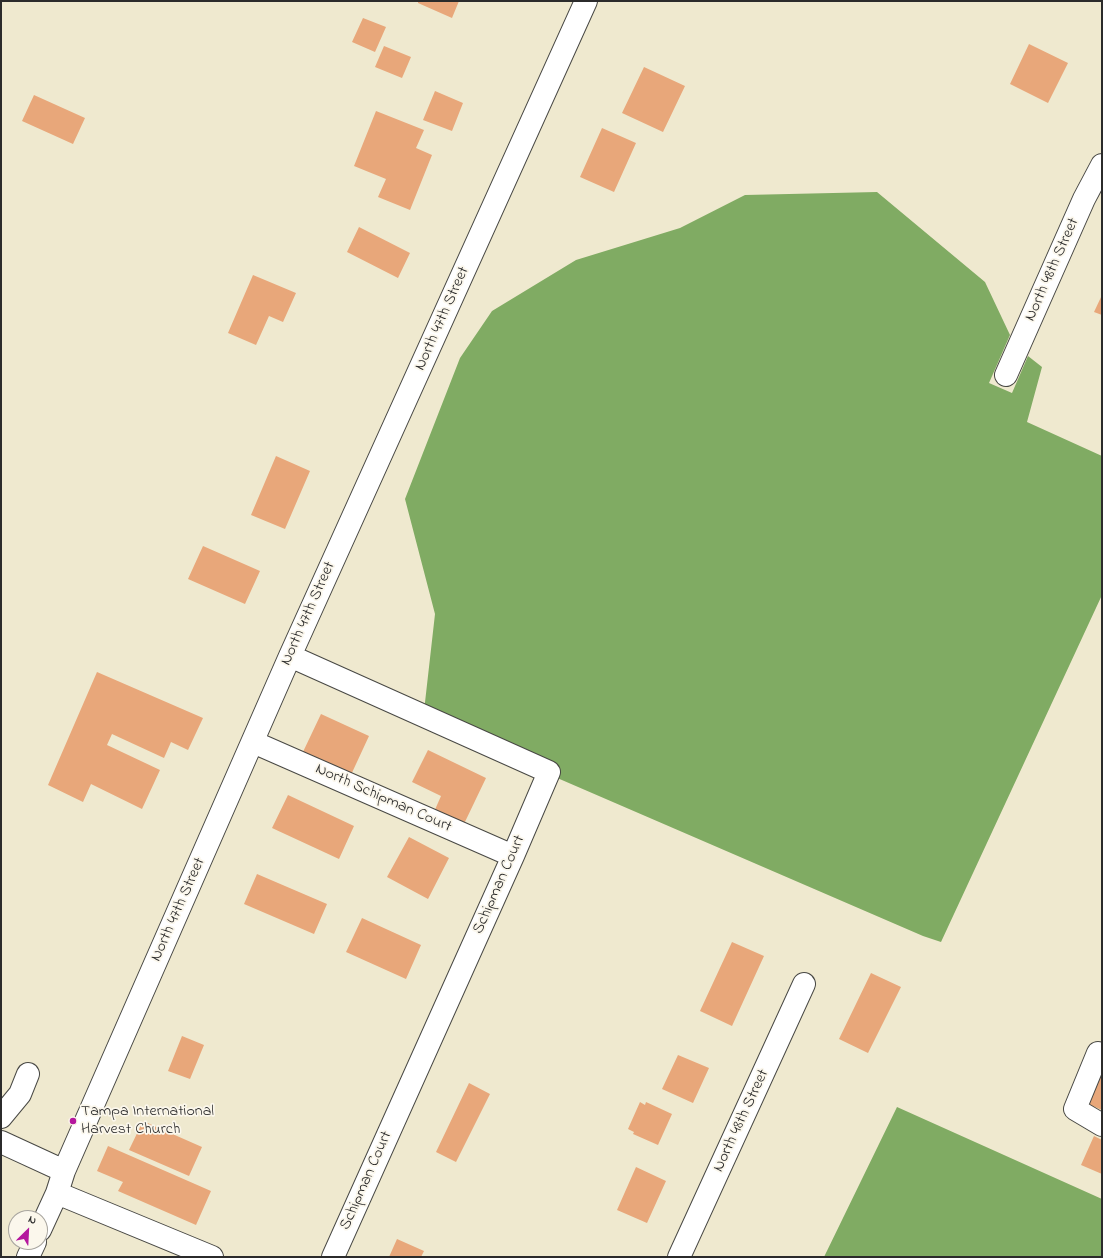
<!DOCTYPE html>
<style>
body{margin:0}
#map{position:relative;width:1103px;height:1258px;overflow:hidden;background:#efe9cf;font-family:"Indie Flower",sans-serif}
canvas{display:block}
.frame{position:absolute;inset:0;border:2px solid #2b2b2b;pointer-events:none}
.north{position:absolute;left:8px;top:1210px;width:40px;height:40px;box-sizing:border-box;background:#fbf7ec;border:1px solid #a8a59f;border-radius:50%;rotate:24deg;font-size:11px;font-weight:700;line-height:16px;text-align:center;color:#2b2b2b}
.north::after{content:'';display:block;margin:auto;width:14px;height:18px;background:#b5179e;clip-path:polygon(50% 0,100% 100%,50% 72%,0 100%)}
</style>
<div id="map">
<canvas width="1103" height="1258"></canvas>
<div class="frame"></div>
<div class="north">N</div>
</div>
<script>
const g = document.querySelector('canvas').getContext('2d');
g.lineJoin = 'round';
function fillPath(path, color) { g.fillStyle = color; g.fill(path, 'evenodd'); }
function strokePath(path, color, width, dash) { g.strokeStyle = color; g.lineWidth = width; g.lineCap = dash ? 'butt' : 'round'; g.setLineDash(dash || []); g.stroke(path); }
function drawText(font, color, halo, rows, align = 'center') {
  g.font = font + ' "Indie Flower",sans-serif'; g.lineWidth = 3.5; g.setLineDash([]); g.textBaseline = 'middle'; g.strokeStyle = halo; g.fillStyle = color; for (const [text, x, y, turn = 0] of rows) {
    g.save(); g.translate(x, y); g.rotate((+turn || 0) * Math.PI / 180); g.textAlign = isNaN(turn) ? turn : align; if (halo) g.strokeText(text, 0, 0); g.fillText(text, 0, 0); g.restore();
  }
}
fillPath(new Path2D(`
 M877 192 985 282 1010 335 989 383 1012 393 1028 356 1042 367 1027 422 1102 456V595L941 942 923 936 423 720 435 614 405 499 460 358 492 311 576 260 680 228 745 195Z
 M897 1107 1102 1199V1257H824Z`), '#80ab63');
fillPath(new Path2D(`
 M418 1H459L452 18 418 3Z
 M363 18 386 27 375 52 352 42Z
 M1029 44 1068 63 1048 103 1010 84Z
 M384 46 411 57 402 78 375 67Z
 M644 67 685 86 663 132 622 113Z
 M435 91 463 103 452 131 423 120Z
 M34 95 85 118 73 144 22 121Z
 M376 111 424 130 416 148 432 155 410 210 378 197 386 179 354 166Z
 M602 128 636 143 614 192 580 177Z
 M359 227 410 253 398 278 347 252Z
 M253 275 296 293 283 322 269 316 256 345 228 333Z
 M1102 295V315L1094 312Z
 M276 456 310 471 285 529 251 515Z
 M203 546 260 571 245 604 188 579Z
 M97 672 203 718 188 750 171 742 164 758 112 734 107 745 160 770 142 809 91 784 83 802 48 785Z
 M321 714 369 736 350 777 302 754Z
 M428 750 486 778 463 826 434 812 441 796 412 782Z
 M288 795 354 826 339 859 272 828Z
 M409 837 449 858 428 899 387 877Z
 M257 874 327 904 314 934 244 904Z
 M362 918 421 945 406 979 346 952Z
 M732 942 764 956 732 1026 700 1011Z
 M871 973 901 987 868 1053 839 1039Z
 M182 1036 204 1045 190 1079 168 1071Z
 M678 1055 709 1068 693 1103 662 1089Z
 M1102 1071V1110L1088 1104Z
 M469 1083 490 1094 456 1162 436 1152Z
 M640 1102 645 1105 646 1102 672 1114 658 1145 633 1134 634 1132 628 1129Z
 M143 1121 202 1147 189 1176 129 1150Z
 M1094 1136 1102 1140V1174L1081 1165Z
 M108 1146 211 1191 196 1225 118 1191 123 1182 97 1171Z
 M636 1167 666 1181 647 1223 617 1210Z
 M397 1239 424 1251 421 1257H389Z`), '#e8a77a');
const minor = new Path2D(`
 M1006 375 1084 199 1102 165
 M290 656 549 772 513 856 333 1257
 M253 742 513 856
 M1098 1053 1075 1109 1102 1125
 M1 1117 20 1094 28 1074
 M1 1142 64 1171
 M57 1193 212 1257
 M40 1230 57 1193 64 1171 290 656 586 1
 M28 1257 35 1242
 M679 1257 804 984`);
strokePath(minor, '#484844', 24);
strokePath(minor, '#fff', 22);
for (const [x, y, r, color] of [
 [73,1121,4,"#b5179e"]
]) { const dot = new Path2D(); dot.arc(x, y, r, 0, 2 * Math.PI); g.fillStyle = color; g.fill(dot); strokePath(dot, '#fbf7ec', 1.5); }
drawText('16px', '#2b2b2b', '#fbf7ec', [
 ["North 48th Street",1053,270,-66],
 ["North 47th Street",443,319,-66],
 ["North 47th Street",309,614,-66],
 ["North Schipman Court",383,799,24],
 ["Schipman Court",500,885,-66],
 ["North 47th Street",179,910,-66],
 ["North 48th Street",742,1121,-65],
 ["Schipman Court",367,1181,-66]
]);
drawText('16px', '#2b2b2b', '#fbf7ec', [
 ["Tampa International",81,1112],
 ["Harvest Church",81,1130]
], 'left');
</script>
